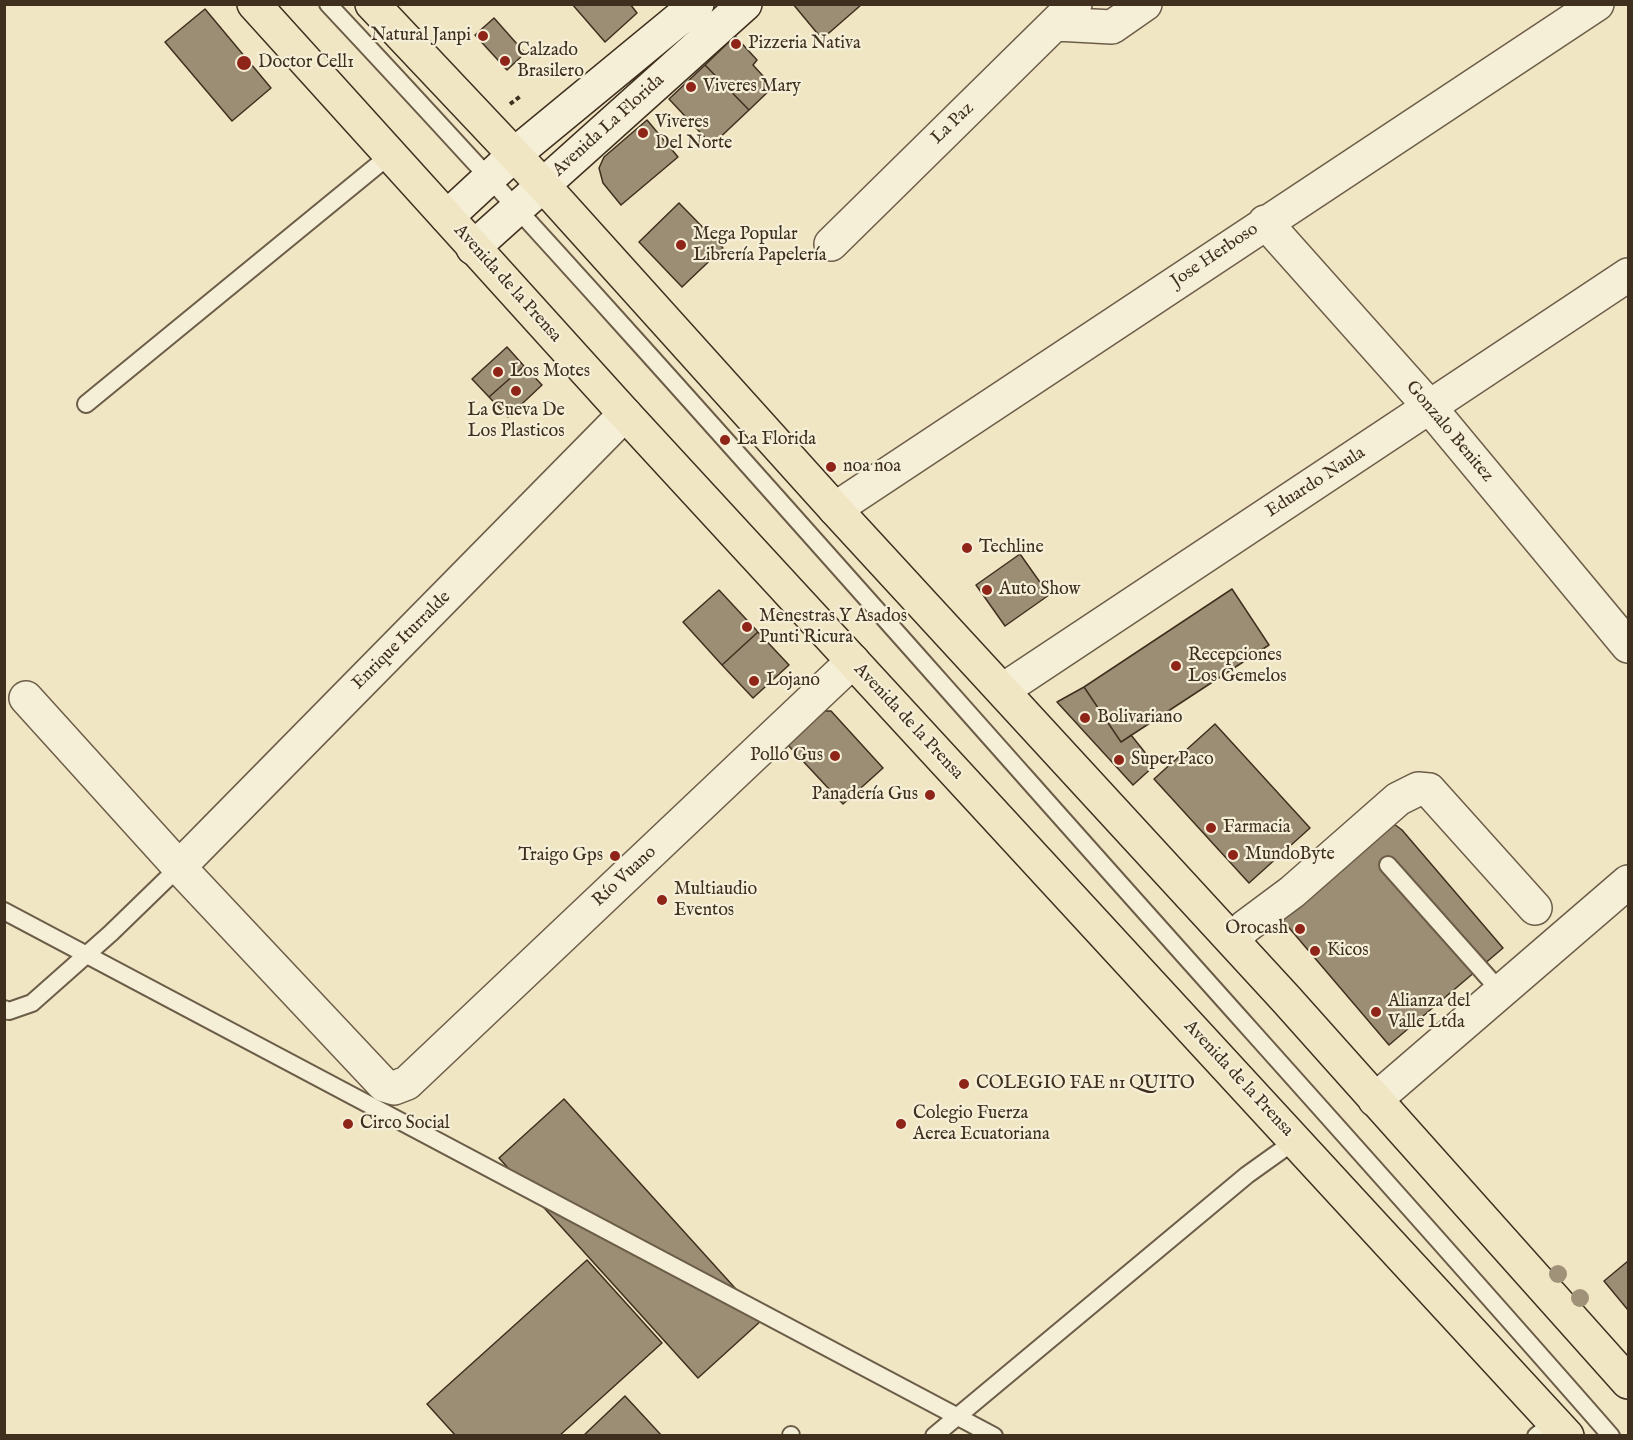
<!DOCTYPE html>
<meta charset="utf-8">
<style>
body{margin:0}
#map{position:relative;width:1633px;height:1440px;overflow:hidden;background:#f1e6c3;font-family:"IM FELL English",serif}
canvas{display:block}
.frame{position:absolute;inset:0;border:6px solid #3f2f1f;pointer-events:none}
</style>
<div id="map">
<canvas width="1633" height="1440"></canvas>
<div class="frame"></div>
</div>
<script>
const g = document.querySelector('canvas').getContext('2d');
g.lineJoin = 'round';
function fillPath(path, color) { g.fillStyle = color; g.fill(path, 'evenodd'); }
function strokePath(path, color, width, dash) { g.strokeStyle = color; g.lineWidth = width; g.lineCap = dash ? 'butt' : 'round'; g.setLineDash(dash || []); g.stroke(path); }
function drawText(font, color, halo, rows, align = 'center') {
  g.font = font + ' "IM FELL English",serif'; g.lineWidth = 4.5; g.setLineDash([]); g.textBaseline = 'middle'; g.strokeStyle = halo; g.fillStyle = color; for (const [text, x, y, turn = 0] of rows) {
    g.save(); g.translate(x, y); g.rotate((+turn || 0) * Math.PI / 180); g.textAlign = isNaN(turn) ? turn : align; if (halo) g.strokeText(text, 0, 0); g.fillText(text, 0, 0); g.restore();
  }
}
const building = new Path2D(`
 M572 4H630L637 13 605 42Z
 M793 4H861V5L822 39Z
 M205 9 271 88 232 121 165 42Z
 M494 18 525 53 507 70 475 35Z
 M735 36 757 60 753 65 773 87 749 110 705 65Z
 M705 65 749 110 712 145 669 99Z
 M647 120 678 157 621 205 603 183 599 168 604 157Z
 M679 203 723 248 682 287 639 242Z
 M507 347 524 366 489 397 472 379Z
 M524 366 542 385 508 417 489 397Z
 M1020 554 1049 595 1005 626 976 585Z
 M1232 589 1269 645 1121 742 1084 687Z
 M719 590 758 632 722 665 683 622Z
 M758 632 789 665 753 698 722 665Z
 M1084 687 1121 742 1131 735 1155 765 1133 785 1057 702Z
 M825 711H831L883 768 843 804 787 744Z
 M1215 724 1310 828 1249 883 1154 779Z
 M1394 824 1402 830 1503 948 1389 1045 1279 916Z
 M564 1099 763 1319 698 1378 499 1158Z
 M587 1260 662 1343 559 1436H456L427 1404Z
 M1628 1261V1310L1604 1281Z
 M625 1396 662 1436H583Z`);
fillPath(building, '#9c8e74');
strokePath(building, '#3f2f1f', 1.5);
const service = new Path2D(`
 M328 4C566 258 796 519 1027 779 1221 998 1418 1215 1611 1436
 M86 404 390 155
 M1388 865 1501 992
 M4 911 994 1436
 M4 1009 9 1011 32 1003 111 933 179 867
 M791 1435V1436
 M934 1436 1247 1175 1296 1140
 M1536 1436 1554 1422`);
const minor = new Path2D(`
 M1056 24 1112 27 1145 4
 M1265 222 1421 397 1628 646
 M831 244 1075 4
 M835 509 1597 4
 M1003 690 1628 275
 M26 698 179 867 384 1085 394 1088 407 1083 853 661
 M179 867 625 414
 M1233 941 1245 927 1292 892 1398 799 1418 789 1429 790 1535 908
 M1375 1100 1628 882`);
const secondary = new Path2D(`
 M447 217 515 154 697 4
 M473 248 745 4`);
const primary = new Path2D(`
 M254 4 625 414 1567 1436
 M372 4 543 185 835 509 1286 999 1628 1382`);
strokePath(service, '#6c5d48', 20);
strokePath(minor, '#6c5d48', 36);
strokePath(secondary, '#3f2f1f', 36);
strokePath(primary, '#3f2f1f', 36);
strokePath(new Path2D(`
 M510 104 522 95`), '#3f2f1f', 4, [4.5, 3]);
strokePath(service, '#f6efd8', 16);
strokePath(minor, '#f6efd8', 33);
strokePath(secondary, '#f6efd8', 33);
strokePath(primary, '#f1e6c3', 33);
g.fillStyle = '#a09278';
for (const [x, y] of [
 [1558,1274],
 [1580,1298]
]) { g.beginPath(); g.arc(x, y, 9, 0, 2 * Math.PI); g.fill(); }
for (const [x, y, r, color] of [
 [483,36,6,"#8f2418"],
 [736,44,6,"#8f2418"],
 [505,61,6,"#8f2418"],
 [244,63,8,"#8f2418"],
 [691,87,6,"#8f2418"],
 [643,133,6,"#8f2418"],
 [681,245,6,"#8f2418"],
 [498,372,6,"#8f2418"],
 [516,391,6,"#8f2418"],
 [725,440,6,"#8f2418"],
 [831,467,6,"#8f2418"],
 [967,548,6,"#8f2418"],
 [987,590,6,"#8f2418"],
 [747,627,6,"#8f2418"],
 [1176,666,6,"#8f2418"],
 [754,681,6,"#8f2418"],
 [1085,718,6,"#8f2418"],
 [835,756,6,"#8f2418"],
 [1119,760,6,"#8f2418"],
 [930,795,6,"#8f2418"],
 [1211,828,6,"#8f2418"],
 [1233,855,6,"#8f2418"],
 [615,856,6,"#8f2418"],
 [662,900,6,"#8f2418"],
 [1300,929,6,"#8f2418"],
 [1315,951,6,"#8f2418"],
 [1376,1012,6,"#8f2418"],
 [964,1084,6,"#8f2418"],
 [348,1124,6,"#8f2418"],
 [901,1124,6,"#8f2418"]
]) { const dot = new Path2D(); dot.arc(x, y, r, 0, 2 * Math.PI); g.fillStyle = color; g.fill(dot); strokePath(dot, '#f6efd8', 2); }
drawText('18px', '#3f2f1f', '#f6efd8', [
 ["Natural Janpi",471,36,"right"],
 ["Pizzeria Nativa",748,44],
 ["Calzado",517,51],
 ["Brasilero",517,72],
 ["Doctor Cell1",258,63],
 ["Viveres Mary",703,87],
 ["Viveres",655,123],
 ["Del Norte",655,144],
 ["Mega Popular",693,235],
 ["Librería Papelería",693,256],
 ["Los Motes",510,372],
 ["La Cueva De",516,411,"center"],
 ["Los Plasticos",516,432,"center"],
 ["La Florida",737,440],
 ["noa noa",843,467],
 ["Techline",979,548],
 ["Auto Show",999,590],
 ["Menestras Y Asados",759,617],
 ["Punti Ricura",759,638],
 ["Recepciones",1188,656],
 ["Los Gemelos",1188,677],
 ["Lojano",766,681],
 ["Bolivariano",1097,718],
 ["Pollo Gus",823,756,"right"],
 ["Super Paco",1131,760],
 ["Panadería Gus",918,795,"right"],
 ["Farmacia",1223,828],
 ["MundoByte",1245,855],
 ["Traigo Gps",603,856,"right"],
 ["Multiaudio",674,890],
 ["Eventos",674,911],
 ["Orocash",1288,929,"right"],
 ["Kicos",1327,951],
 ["Alianza del",1388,1002],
 ["Valle Ltda",1388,1023],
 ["COLEGIO FAE n1 QUITO",976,1084],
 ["Colegio Fuerza",913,1114],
 ["Aerea Ecuatoriana",913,1135],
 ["Circo Social",360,1124]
], 'left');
drawText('18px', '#3f2f1f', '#f6efd8', [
 ["La Paz",953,124,-44],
 ["Avenida La Florida",609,126,-42],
 ["Jose Herboso",1215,256,-34],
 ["Avenida de la Prensa",507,284,48],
 ["Gonzalo Benitez",1449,432,50],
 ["Eduardo Naula",1316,483,-33],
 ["Enrique Iturralde",402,641,-45],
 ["Avenida de la Prensa",908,722,47],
 ["Río Vuano",625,877,-43],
 ["Avenida de la Prensa",1238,1079,47]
]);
</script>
